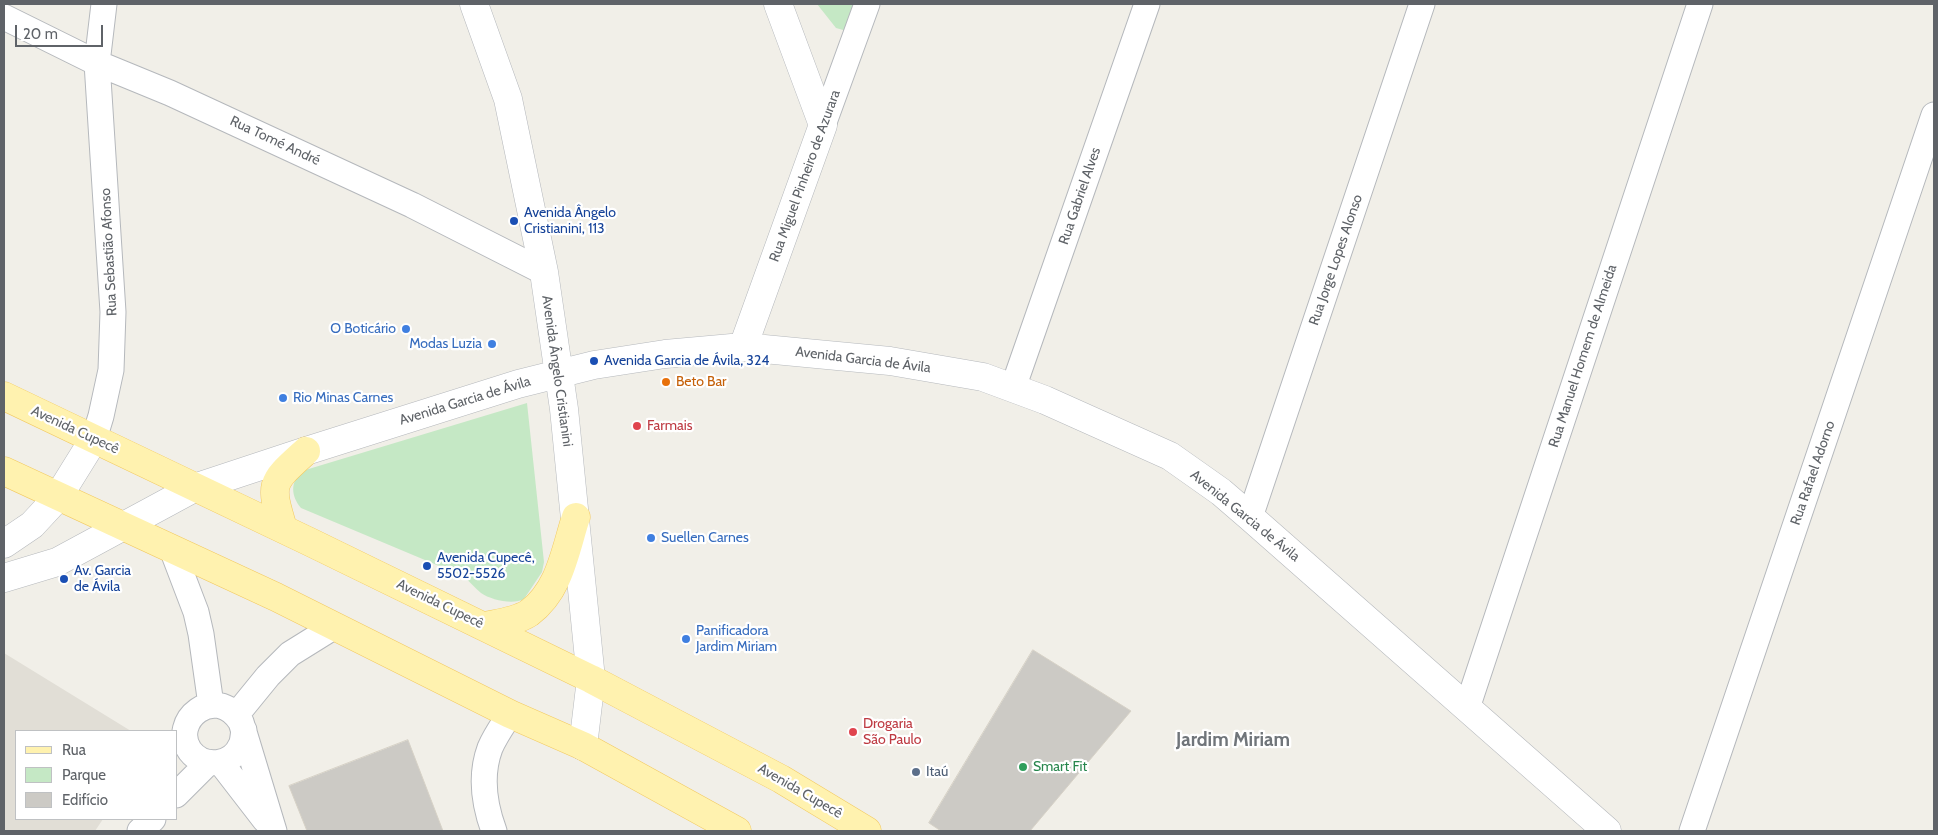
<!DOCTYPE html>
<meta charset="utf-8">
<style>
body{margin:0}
#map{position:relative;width:1938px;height:835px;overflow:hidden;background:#f1efe8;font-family:Cabin,sans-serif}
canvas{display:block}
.frame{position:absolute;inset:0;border:5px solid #5f6368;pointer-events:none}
.legend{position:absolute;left:15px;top:730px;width:162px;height:90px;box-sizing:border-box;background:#fff;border:1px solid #bfc1c3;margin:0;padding:6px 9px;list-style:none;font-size:15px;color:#5f6368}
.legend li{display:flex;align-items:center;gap:10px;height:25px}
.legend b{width:25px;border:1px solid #bfc1c3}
.scale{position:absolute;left:15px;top:25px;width:88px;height:22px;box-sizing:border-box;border:2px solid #5f6368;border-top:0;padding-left:6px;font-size:15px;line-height:18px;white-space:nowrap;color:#5f6368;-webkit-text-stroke:4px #fff;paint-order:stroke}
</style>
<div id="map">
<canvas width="1938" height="835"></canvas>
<div class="frame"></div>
<ul class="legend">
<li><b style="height:6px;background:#fff2af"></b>Rua</li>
<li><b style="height:14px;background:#c5e8c5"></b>Parque</li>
<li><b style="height:14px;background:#cccac5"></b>Edifício</li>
</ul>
<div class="scale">20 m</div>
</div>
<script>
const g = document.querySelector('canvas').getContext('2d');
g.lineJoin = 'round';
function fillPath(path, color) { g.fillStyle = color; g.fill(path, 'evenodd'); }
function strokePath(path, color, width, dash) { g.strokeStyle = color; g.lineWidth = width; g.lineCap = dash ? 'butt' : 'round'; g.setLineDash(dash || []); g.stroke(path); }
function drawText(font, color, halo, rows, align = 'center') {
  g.font = font + ' Cabin,sans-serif'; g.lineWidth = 4.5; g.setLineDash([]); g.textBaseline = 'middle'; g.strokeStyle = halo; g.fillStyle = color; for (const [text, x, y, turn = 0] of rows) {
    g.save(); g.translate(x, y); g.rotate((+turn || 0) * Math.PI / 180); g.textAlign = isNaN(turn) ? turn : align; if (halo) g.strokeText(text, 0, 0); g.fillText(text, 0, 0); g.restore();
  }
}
fillPath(new Path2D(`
 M4 653 131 731H16V819H103L95 831H4Z`), '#e1ded6');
fillPath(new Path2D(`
 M817 4H866L854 33 836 28Z
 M527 403 544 562 542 572 524 599C513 605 491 600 481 593 475 588 469 581 463 576L301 508C291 496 290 482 302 471Z`), '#c5e8c5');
const building = new Path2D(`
 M1033 650 1131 711 1030 831H941L929 823Z
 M408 740 443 831H307L289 786Z`);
fillPath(building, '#cccac5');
strokePath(building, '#d6d1c6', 1);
const minor = new Path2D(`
 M4 17 97 63 170 93 412 205 544 272
 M823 125 867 4
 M1013 388 1147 4
 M94 439 101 416 111 370 113 312 97 63 104 4
 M1250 517 1422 4
 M172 549 196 612 201 634 211 705
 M1467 708 1700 4
 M237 714 268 676 290 654 335 626
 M244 730C243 735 243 741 241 745 232 766 204 769 190 751 169 722 215 682 241 722L274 831
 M221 763 265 820
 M176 795 208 763
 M140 831 153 819
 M494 831C484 804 480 775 490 748 495 736 503 725 510 714
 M1692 831 1934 115`);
const tertiary = new Path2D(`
 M474 4 508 99 544 272 564 409 591 679 583 746
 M743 347 823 125 778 4
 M4 544 32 525 58 497 94 439
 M4 578 57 562 194 488 306 451 518 384 594 365 665 354 743 347 890 361 983 377 1045 400 1170 456 1221 492 1250 517 1607 831`);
const primary = new Path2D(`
 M4 396 310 542 591 679 781 779 867 831
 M4 471 276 597 510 714 583 746 737 831
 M283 528C269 482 271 483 306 451
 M485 626C499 623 517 621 529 613 560 590 565 551 576 517`);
strokePath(minor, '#b5b8bc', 27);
strokePath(tertiary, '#b5b8bc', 29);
strokePath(primary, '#f2c960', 29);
strokePath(minor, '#fff', 25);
strokePath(tertiary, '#fff', 28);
strokePath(primary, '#fff2af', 28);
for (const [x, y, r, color] of [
 [514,221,5,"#1a4fb4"],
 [406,329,5,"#3f7fe0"],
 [492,344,5,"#3f7fe0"],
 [594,361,5,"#1a4fb4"],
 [666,382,5,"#e8710a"],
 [283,398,5,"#3f7fe0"],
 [637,426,5,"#e0444e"],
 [651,538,5,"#3f7fe0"],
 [427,566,5,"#1a4fb4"],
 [64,579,5,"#1a4fb4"],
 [686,639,5,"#3f7fe0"],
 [853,732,5,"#e0444e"],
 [1023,767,5,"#2e9e5b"],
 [916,772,5,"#5c6f8a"]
]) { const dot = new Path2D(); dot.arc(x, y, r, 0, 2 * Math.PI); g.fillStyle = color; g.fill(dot); strokePath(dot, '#fff', 2); }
drawText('14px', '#5f6368', '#fff', [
 ["Rua Tomé André",275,141,25],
 ["Rua Miguel Pinheiro de Azurara",805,176,-70],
 ["Rua Gabriel Alves",1080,196,-71],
 ["Rua Sebastião Afonso",109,252,-93],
 ["Rua Jorge Lopes Alonso",1336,260,-71],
 ["Rua Manuel Homem de Almeida",1583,356,-72],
 ["Avenida Garcia de Ávila",863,360,7],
 ["Avenida Ângelo Cristianini",557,371,82],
 ["Avenida Garcia de Ávila",465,401,-17],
 ["Avenida Cupecê",75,430,25],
 ["Rua Rafael Adorno",1813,473,-71],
 ["Avenida Garcia de Ávila",1245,516,39],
 ["Avenida Cupecê",440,604,26],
 ["Avenida Cupecê",800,791,30]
]);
drawText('14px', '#164399', '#fff', [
 ["Avenida Ângelo",524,213],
 ["Cristianini, 113",524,229],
 ["Avenida Garcia de Ávila, 324",604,361],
 ["Avenida Cupecê,",437,558],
 ["5502-5526",437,574],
 ["Av. Garcia",74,571],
 ["de Ávila",74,587]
], 'left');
drawText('14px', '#366cbe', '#fff', [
 ["O Boticário",396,329,"right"],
 ["Modas Luzia",482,344,"right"],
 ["Rio Minas Carnes",293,398],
 ["Suellen Carnes",661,538],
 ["Panificadora",696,631],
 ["Jardim Miriam",696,647]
], 'left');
drawText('14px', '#c56008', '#fff', [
 ["Beto Bar",676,382]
], 'left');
drawText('14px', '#be3a42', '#fff', [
 ["Farmais",647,426],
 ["Drogaria",863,724],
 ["São Paulo",863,740]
], 'left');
drawText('14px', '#27864d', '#fff', [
 ["Smart Fit",1033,767]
], 'left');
drawText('14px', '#4e5e75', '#fff', [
 ["Itaú",926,772]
], 'left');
drawText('bold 19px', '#70757a', '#fff', [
 ["Jardim Miriam",1233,740]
]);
</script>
